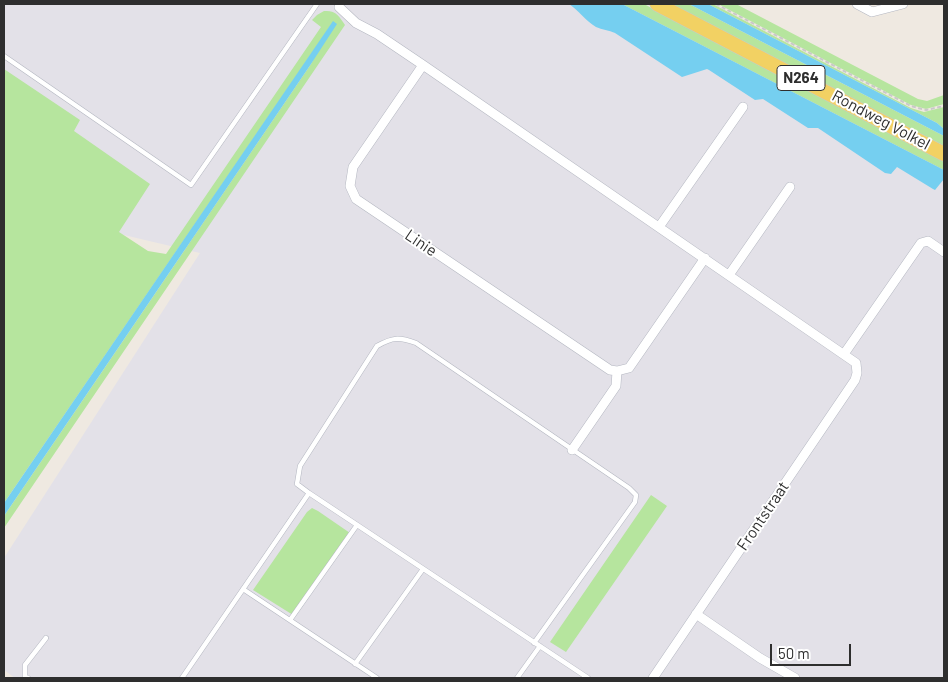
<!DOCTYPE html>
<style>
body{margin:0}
#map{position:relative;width:948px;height:682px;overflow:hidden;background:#efe9e1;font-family:Barlow,sans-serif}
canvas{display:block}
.frame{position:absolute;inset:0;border:5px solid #2e2e2e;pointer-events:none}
.scale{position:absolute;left:770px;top:644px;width:81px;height:22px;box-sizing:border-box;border:2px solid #2e2e2e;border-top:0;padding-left:6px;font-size:15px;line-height:18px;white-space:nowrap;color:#2e2e2e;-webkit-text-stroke:4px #fff;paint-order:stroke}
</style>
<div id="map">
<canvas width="948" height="682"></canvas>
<div class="frame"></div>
<div class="scale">50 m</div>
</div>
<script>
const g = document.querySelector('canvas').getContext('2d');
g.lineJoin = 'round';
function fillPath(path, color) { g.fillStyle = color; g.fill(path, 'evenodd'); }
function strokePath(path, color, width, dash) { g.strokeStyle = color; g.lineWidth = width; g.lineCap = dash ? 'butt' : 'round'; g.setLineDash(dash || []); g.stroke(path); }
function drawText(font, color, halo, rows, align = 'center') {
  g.font = font + ' Barlow,sans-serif'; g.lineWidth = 4; g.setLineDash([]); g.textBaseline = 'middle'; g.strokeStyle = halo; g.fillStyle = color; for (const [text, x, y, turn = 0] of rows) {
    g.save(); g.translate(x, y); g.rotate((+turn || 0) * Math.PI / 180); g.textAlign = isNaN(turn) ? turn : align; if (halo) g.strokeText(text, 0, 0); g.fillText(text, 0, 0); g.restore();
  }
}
fillPath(new Path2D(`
 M4 4H634L944 165V678H15L4 670V558L200 253 69 222 4 201Z`), '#e3e1e8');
fillPath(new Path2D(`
 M622 4H644L944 161V170Z
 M670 4H689L944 136V146Z
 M708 4H713L911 108 924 112 944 107V129L937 123Z
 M718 4H736L918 99 927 101 944 95V104L926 109 911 105Z
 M324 11C336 10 339 16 345 25L4 528V516L311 64 333 22 4 503V69L80 120 74 131 150 184 119 232 148 251 166 254 321 27 312 20 317 15Z
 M651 495 667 506 566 652 550 642Z
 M312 508 318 511 350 533 293 615 253 590 307 512Z`), '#b6e59e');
fillPath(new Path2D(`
 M569 4H622L944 170V179L935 190 933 189 897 167 891 174 885 173 818 128H808L763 99 755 100 709 70 707 69 682 77 615 33C609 30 602 30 596 27 586 21 578 10 569 4Z
 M689 4H708L937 123 944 129V136Z
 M333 21 337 24 311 64 4 516V503Z`), '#75cff0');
const lane = new Path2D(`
 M4 56 191 185 317 4
 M243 589 377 678
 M290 620 357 525
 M534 643 635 502 636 495 629 488 416 343C399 337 393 337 377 346L300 466 297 484 309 493 588 678
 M355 664 423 569
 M28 678 25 677V665L46 638
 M182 678 309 493
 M517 678 540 646`);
const street = new Path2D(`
 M857 4 872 12 903 4
 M339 7 356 23 377 34 423 65 856 363 857 373 855 380 653 678
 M423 65 353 167 350 186 356 199 610 370 617 371 629 368 705 258
 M659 227 743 107
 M729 275 790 187
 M844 354 921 243 928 241 944 252
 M572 450 616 386 617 371
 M696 614 760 658 795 678`);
const primary = new Path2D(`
 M657 4 944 154`);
strokePath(lane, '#b4b7c1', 5.5);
strokePath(street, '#b4b7c1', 10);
strokePath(primary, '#c9c9c9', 15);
strokePath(new Path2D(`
 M716 4 911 106 926 110 944 106`), '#c9c9c9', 2, [4, 2.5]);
strokePath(lane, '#fff', 4.5);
strokePath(street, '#fff', 9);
strokePath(primary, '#f2d163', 14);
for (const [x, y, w] of [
 [801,78,48]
]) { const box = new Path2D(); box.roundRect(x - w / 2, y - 12.5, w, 25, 4); g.fillStyle = '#fff'; g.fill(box); strokePath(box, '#2e2e2e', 1); }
drawText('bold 15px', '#2e2e2e', null, [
 ["N264",801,78]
]);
drawText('16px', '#2e2e2e', '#fff', [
 ["Rondweg Volkel",881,120,28],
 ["Linie",421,243,34],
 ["Frontstraat",763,516,-56]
]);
</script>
